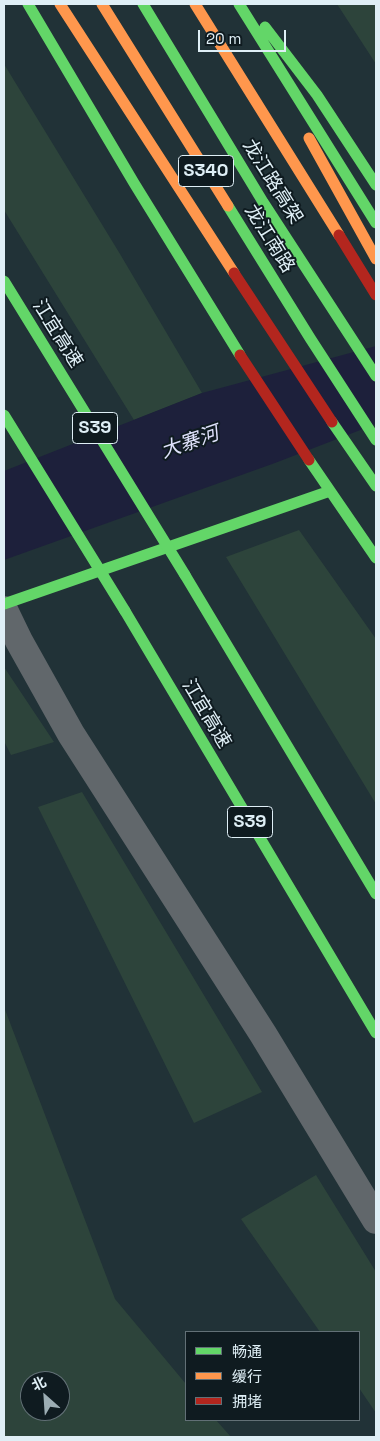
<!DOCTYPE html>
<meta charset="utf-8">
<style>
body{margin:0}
#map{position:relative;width:380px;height:1441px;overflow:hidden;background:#213237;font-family:"Space Grotesk","Noto Sans SC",sans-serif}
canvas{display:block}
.frame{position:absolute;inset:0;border:5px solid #dfeff6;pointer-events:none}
.legend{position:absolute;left:185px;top:1331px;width:175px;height:90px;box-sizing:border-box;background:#0f1b20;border:1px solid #627076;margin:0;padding:6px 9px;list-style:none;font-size:15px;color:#dfeff6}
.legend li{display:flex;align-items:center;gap:10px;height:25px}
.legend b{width:25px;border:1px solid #627076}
.north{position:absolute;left:20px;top:1371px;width:50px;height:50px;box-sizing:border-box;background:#0f1b20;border:1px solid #627076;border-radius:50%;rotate:334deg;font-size:14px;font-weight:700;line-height:20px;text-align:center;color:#dfeff6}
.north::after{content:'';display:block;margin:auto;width:18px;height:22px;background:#9cadb3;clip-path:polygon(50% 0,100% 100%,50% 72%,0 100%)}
.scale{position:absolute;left:198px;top:30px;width:88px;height:22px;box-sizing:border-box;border:2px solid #dfeff6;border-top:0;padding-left:6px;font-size:15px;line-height:18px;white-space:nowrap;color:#dfeff6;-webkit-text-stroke:4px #0f1b20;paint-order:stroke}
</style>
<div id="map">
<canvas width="380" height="1441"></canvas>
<div class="frame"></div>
<ul class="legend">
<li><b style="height:6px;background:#63d668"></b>畅通</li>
<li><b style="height:6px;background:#ff974d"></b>缓行</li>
<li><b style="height:6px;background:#b3261e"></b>拥堵</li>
</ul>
<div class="north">北</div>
<div class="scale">20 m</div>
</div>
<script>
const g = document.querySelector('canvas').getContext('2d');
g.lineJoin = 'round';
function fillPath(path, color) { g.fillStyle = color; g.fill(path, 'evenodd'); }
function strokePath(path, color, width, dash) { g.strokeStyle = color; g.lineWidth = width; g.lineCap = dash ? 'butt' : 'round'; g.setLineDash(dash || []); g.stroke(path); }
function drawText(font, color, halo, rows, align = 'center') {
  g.font = font + ' "Space Grotesk","Noto Sans SC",sans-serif'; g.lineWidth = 4; g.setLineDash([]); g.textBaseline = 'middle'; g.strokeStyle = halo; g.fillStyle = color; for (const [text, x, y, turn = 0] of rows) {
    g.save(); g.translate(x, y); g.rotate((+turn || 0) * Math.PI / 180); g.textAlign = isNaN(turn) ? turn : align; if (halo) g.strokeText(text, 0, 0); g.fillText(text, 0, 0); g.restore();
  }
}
fillPath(new Path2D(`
 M337 4H376V64Z
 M4 64 120 254 202 393 134 420 4 210Z
 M299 530 376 639V804L226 557Z
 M4 667 54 742 11 755 4 741Z
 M82 792 262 1092 194 1123 38 807Z
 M4 1007 115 1299 186 1384V1420H216L231 1437H4ZM30 1381H60V1411H30Z
 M316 1175 376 1272V1413L359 1388V1332H320L241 1219Z`), '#2d443b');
fillPath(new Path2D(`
 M376 346V424L275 463 4 560V471L202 393Z`), '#1d203b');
strokePath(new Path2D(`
 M4 610 19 641 71 734 263 1034 376 1220`), '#61676b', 28);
strokePath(new Path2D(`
 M28 4 134 183 240 355
 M143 4 263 202 376 376
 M239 4 376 223
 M265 27 317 95 376 185
 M228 206 310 338 376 440
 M332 422 376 486
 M309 460 376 558
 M185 575 376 894
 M4 604 330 491
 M125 611 376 1033`), '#63d668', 11);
strokePath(new Path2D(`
 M60 4 234 273
 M102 4 228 206
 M195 4 339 235
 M309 138 376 259`), '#ff974d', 11);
strokePath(new Path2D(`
 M339 235 376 295
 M234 273 332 422
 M240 355 309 460`), '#b3261e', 11);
strokePath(new Path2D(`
 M4 281 185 575
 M4 415 125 611`), '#63d668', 11);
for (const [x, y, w] of [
 [206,171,55],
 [95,428,45],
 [250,822,45]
]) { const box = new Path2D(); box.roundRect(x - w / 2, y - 15.5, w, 31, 4); g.fillStyle = '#0f1b20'; g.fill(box); strokePath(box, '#dfeff6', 1); }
drawText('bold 18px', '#dfeff6', null, [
 ["S340",206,171],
 ["S39",95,428],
 ["S39",250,822]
]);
drawText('19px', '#dfeff6', '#0f1b20', [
 ["龙江路高架",272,182,58],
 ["龙江南路",269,239,58],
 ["江宜高速",57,334,58],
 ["江宜高速",206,714,59]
]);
drawText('italic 20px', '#dfe2fb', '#0f1b20', [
 ["大寨河",190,443,-19]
]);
</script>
